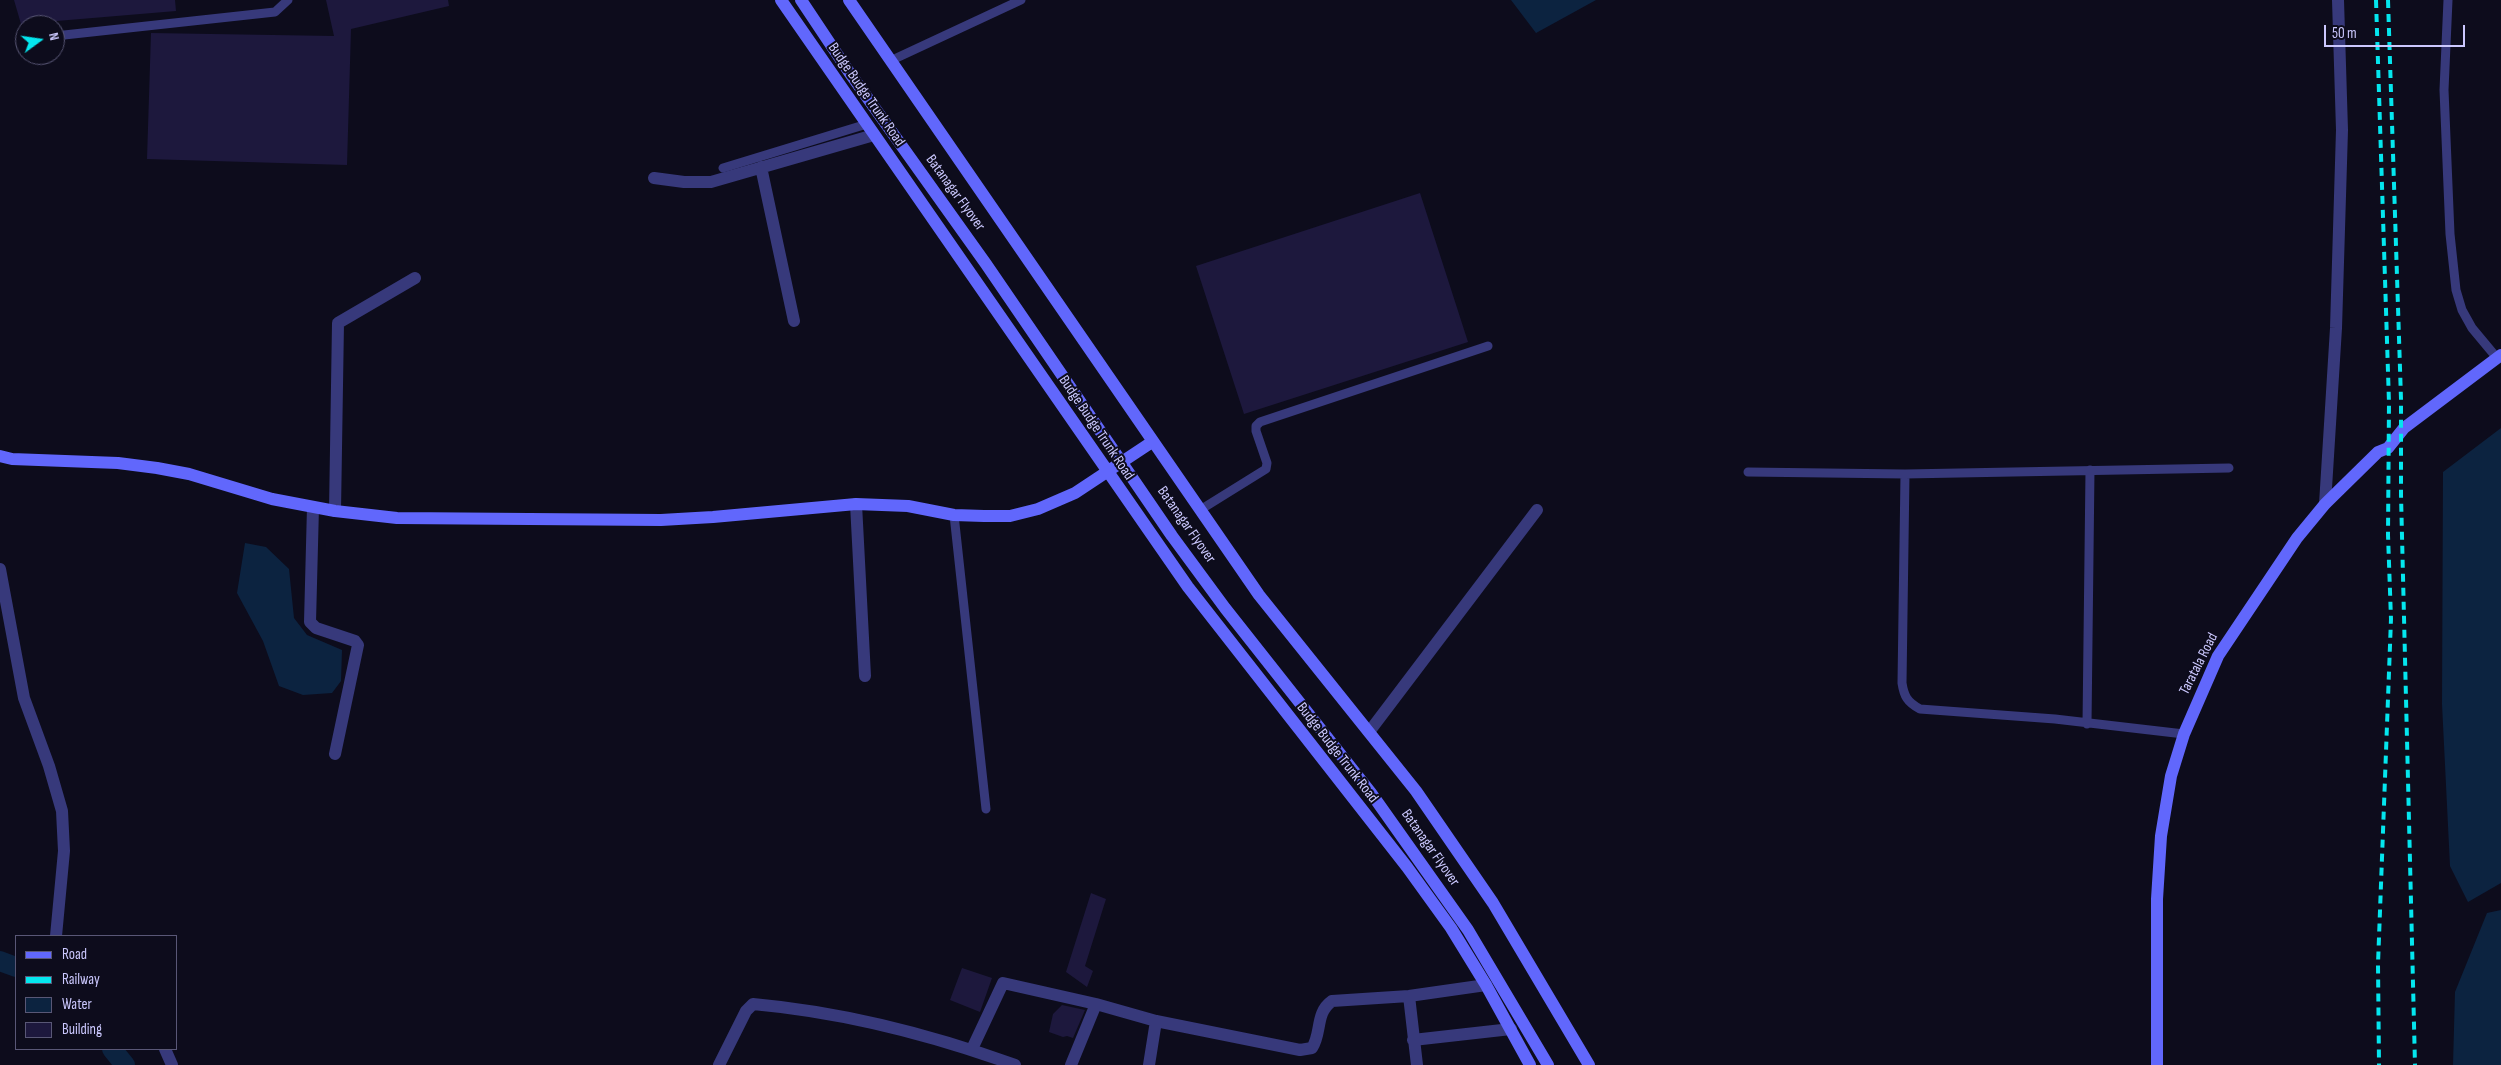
<!DOCTYPE html>
<style>
body{margin:0}
#map{position:relative;width:2501px;height:1065px;overflow:hidden;background:#0d0c1c;font-family:"Sofia Sans Condensed",sans-serif}
canvas{display:block}
.legend{position:absolute;left:15px;top:935px;width:162px;height:115px;box-sizing:border-box;background:#0d0c1c;border:1px solid #595776;margin:0;padding:6px 9px;list-style:none;font-size:15px;color:#cbc8fe}
.legend li{display:flex;align-items:center;gap:10px;height:25px}
.legend b{width:25px;border:1px solid #595776}
.north{position:absolute;left:15px;top:15px;width:50px;height:50px;box-sizing:border-box;background:#0d0c1c;border:1px solid #595776;border-radius:50%;rotate:76deg;font-size:14px;font-weight:700;line-height:20px;text-align:center;color:#cbc8fe}
.north::after{content:'';display:block;margin:auto;width:18px;height:22px;background:#04e6ee;clip-path:polygon(50% 0,100% 100%,50% 72%,0 100%)}
.scale{position:absolute;left:2324px;top:25px;width:141px;height:22px;box-sizing:border-box;border:2px solid #cbc8fe;border-top:0;padding-left:6px;font-size:15px;line-height:18px;white-space:nowrap;color:#cbc8fe;-webkit-text-stroke:4px #0d0c1c;paint-order:stroke}
</style>
<div id="map">
<canvas width="2501" height="1065"></canvas>
<ul class="legend">
<li><b style="height:6px;background:#6167fc"></b>Road</li>
<li><b style="height:6px;background:#04e6ee"></b>Railway</li>
<li><b style="height:14px;background:#0c2340"></b>Water</li>
<li><b style="height:14px;background:#1d183d"></b>Building</li>
</ul>
<div class="north">N</div>
<div class="scale">50 m</div>
</div>
<script>
const g = document.querySelector('canvas').getContext('2d');
g.lineJoin = 'round';
function fillPath(path, color) { g.fillStyle = color; g.fill(path, 'evenodd'); }
function strokePath(path, color, width, dash) { g.strokeStyle = color; g.lineWidth = width; g.lineCap = dash ? 'butt' : 'round'; g.setLineDash(dash || []); g.stroke(path); }
function drawText(font, color, halo, rows, align = 'center') {
  g.font = font + ' "Sofia Sans Condensed",sans-serif'; g.lineWidth = 4; g.setLineDash([]); g.textBaseline = 'middle'; g.strokeStyle = halo; g.fillStyle = color; for (const [text, x, y, turn = 0] of rows) {
    g.save(); g.translate(x, y); g.rotate((+turn || 0) * Math.PI / 180); g.textAlign = isNaN(turn) ? turn : align; if (halo) g.strokeText(text, 0, 0); g.fillText(text, 0, 0); g.restore();
  }
}
fillPath(new Path2D(`
 M1511 0H1596L1536 33Z
 M2501 428V883L2468 902 2450 866 2442 704 2443 472Z
 M245 543 266 547 289 569 294 618 307 635 342 650 341 681 332 693 303 695 279 686 263 641 237 593Z
 M2501 910V1065H2453L2455 992 2487 913Z`), '#0c2340');
strokePath(new Path2D(`
 M0 961 16 967
 M112 1049 125 1065`), '#0c2340', 20);
fillPath(new Path2D(`
 M14 0H175L176 11 21 24Z
 M326 0H448L449 6 351 29 347 165 147 159 151 33 334 36Z
 M1420 193 1468 342 1244 414 1196 266Z
 M1091 893 1106 899 1085 966 1093 971 1087 987 1066 972Z
 M962 968 992 978 980 1012 950 1000Z
 M1062 1005 1085 1010 1073 1038 1067 1036 1063 1037 1049 1032 1053 1014Z`), '#1d183d');
strokePath(new Path2D(`
 M2448 0 2444 90 2450 234 2456 290 2462 310 2472 328 2497 358
 M55 36 275 12 288 0
 M890 61 1021 0
 M723 168 867 124
 M1748 472 1905 474
 M1200 510 1266 469 1267 463 1256 431V426L1260 422 1488 346
 M954 515 986 809
 M2087 724 2090 470
 M2184 734 2055 719 1920 709C1907 702 1904 696 1902 683L1905 474 2229 468`), '#37397b', 9);
strokePath(new Path2D(`
 M761 167 794 321
 M654 178 684 182H711L874 135
 M856 504 865 676
 M2325 504 2336 328 2342 130 2338 0
 M313 507 310 622 316 628 355 641 358 645 335 754
 M335 511 338 323 415 278
 M0 569 24 698 49 766 62 811 64 851 56 936
 M1369 732 1537 510
 M1409 996 1417 1065
 M1413 1040 1511 1029
 M165 1049 172 1065
 M972 1049 1003 983 1096 1004 1156 1021 1300 1050 1312 1048C1322 1033 1315 1013 1332 1001L1409 996 1486 985
 M719 1065 746 1011 753 1004C842 1012 932 1035 1015 1065
 M1071 1065 1096 1004
 M1149 1065 1156 1021`), '#37397b', 12);
strokePath(new Path2D(`
 M781 0 1188 587 1407 867 1451 928 1486 985 1530 1065
 M849 0 1259 595 1416 791 1493 903 1589 1065
 M0 456 12 459 118 463 157 468 189 474 272 499 335 511 397 518 661 520 713 517 856 504 908 506 954 515 984 516H1010L1038 509 1075 493 1152 442
 M2157 1065V899L2161 836 2171 776 2184 734 2218 656 2297 538 2325 504 2378 452 2388 448 2404 428 2501 355`), '#6167fc', 12);
strokePath(new Path2D(`
 M2376 0 2389 403 2388 535 2391 619 2378 964 2379 1065
 M2388 0 2401 399V495L2415 1065`), '#04e6ee', 4, [8, 6]);
strokePath(new Path2D(`
 M801 0 849 72 986 264 1172 536 1225 608 1371 793 1468 930 1548 1065`), '#6167fc', 12);
drawText('15px', '#cbc8fe', '#0d0c1c', [
 ["Budge Budge Trunk Road",866,95,55],
 ["Batanagar Flyover",955,193,54],
 ["Budge Budge Trunk Road",1096,428,56],
 ["Batanagar Flyover",1186,525,55],
 ["Taratala Road",2199,664,-63],
 ["Budge Budge Trunk Road",1337,753,52],
 ["Batanagar Flyover",1430,848,55]
]);
</script>
